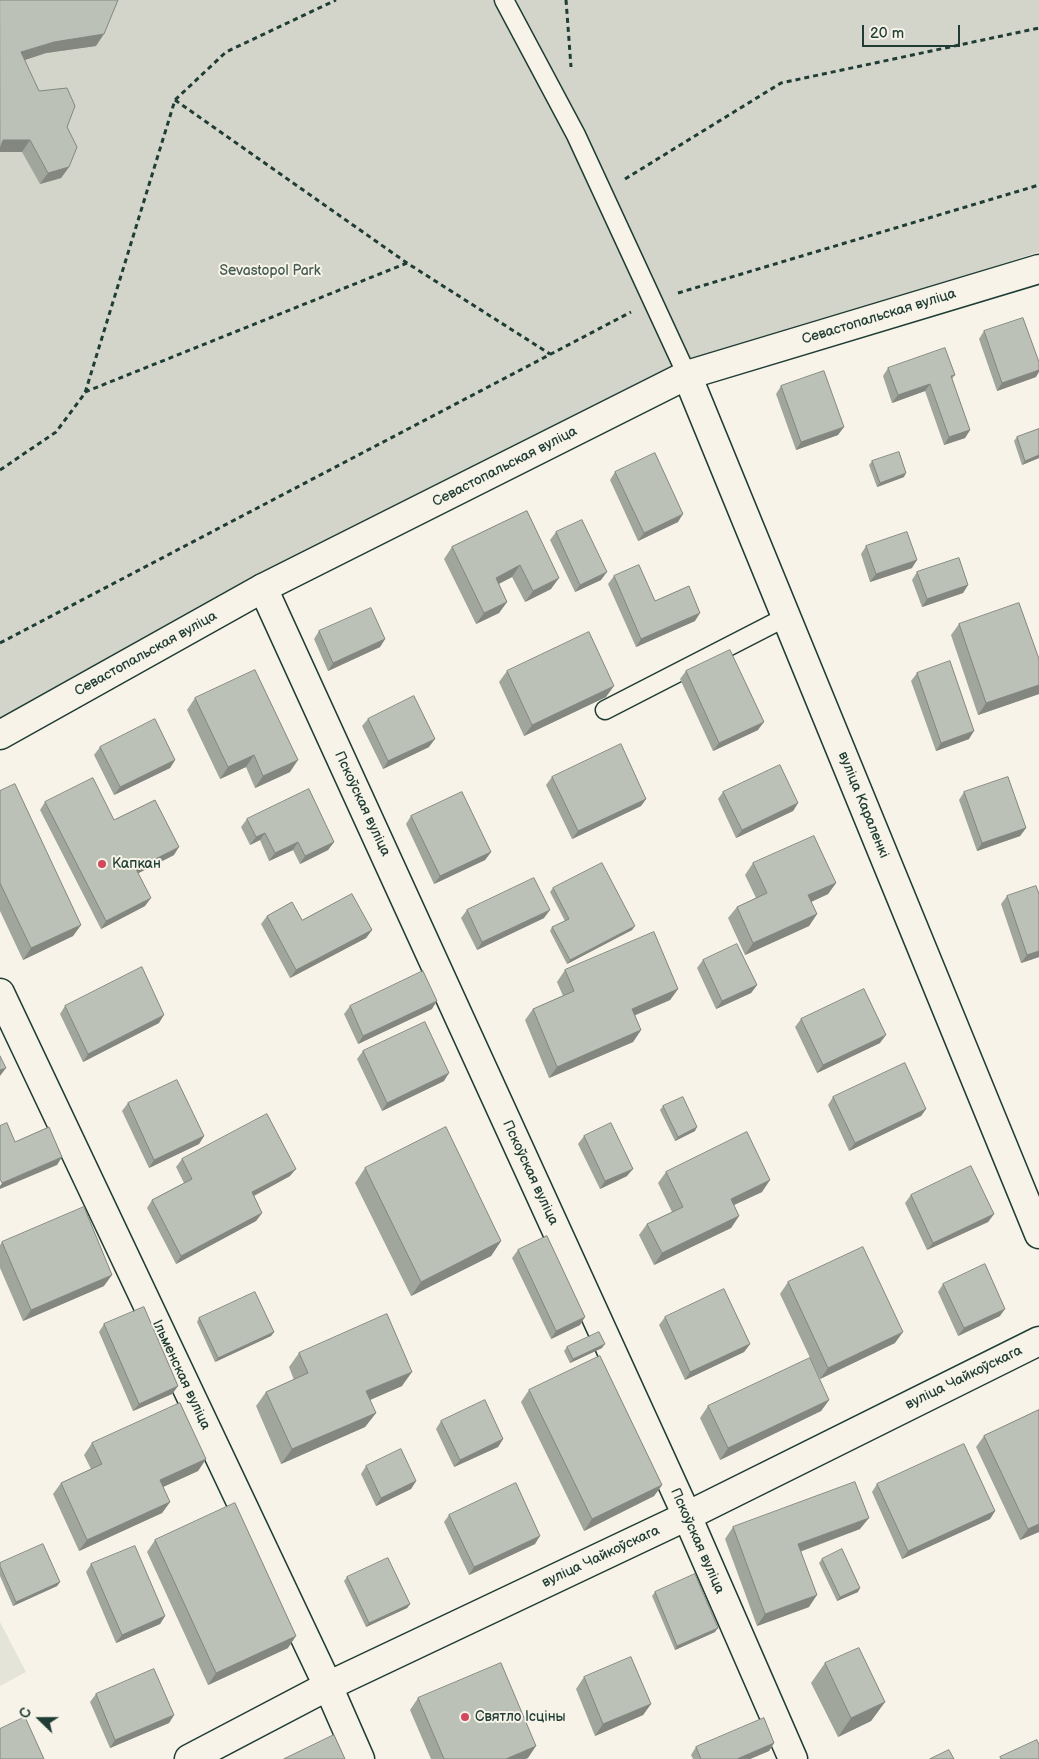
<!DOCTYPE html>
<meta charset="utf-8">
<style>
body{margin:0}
#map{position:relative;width:1039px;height:1759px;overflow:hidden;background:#f7f3e8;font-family:"Balsamiq Sans",sans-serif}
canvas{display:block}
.north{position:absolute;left:15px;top:1694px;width:50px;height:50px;-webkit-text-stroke:4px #f7f3e8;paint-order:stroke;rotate:292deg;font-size:14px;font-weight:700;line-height:20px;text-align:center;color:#1f3d34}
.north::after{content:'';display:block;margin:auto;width:18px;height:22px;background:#1f3d34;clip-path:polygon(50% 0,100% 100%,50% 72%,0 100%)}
.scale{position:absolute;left:862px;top:25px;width:98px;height:22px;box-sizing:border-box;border:2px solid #1f3d34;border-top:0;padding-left:6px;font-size:15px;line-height:18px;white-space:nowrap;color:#1f3d34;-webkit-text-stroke:4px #f7f3e8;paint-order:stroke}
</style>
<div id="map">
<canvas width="1039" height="1759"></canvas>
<div class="north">С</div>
<div class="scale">20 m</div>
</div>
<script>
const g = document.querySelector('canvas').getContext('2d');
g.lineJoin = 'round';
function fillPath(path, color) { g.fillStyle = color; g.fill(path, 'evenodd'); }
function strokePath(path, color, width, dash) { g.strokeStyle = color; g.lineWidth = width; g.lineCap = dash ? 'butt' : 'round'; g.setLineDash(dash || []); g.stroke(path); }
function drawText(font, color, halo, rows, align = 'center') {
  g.font = font + ' "Balsamiq Sans",sans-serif'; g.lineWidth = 4; g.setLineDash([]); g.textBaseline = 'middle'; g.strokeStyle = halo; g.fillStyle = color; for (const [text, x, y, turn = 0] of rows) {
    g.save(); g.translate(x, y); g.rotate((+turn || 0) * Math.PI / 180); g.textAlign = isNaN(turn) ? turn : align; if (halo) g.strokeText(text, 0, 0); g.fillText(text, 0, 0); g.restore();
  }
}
fillPath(new Path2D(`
 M0 1622 26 1672 0 1686Z`), '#e5e4d9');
fillPath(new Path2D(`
 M0 0H1039V252L686 366 0 719Z`), '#d3d5ca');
const service = new Path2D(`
 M504 0 576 135 687 375
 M605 710 786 617`);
const minor = new Path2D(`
 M687 375 1039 1234
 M263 588 687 1516 793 1759
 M0 993 328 1686 360 1759
 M189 1759 328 1686 687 1516 1039 1341`);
const tertiary = new Path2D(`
 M0 735 263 588 687 375 1039 269`);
strokePath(service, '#1f3d34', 21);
strokePath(minor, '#1f3d34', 31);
strokePath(tertiary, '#1f3d34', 31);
strokePath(new Path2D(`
 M566 0 571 67
 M175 100 407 263 550 354
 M625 179 781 83 1039 28
 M678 293 1039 185
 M85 392 407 263
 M0 470 56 432 85 393 175 100 226 52 336 0
 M0 643 631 312`), '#1f3d34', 3, [5, 4]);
strokePath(service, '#f7f3e8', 18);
strokePath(minor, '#f7f3e8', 28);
strokePath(tertiary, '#f7f3e8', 28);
fillPath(new Path2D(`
 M0 0 96 46 46 53 24 60 39 91 67 127 69 167 61 178 40 184 22 152Z
 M984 331 1036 377 997 391 979 339Z
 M888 368 955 375 952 379 970 430 965 438 944 445 925 391 892 403 883 376Z
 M781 386 838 435 796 450 776 394Z
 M1039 429V458L1022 465 1014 441 1017 437Z
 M872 461 904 477 877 487 869 465Z
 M615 472 678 522 638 541 610 480Z
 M527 511 551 589 525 602 512 577 499 584 507 602 499 613 476 624 444 559 452 547Z
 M556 532 601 580 575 592 550 540Z
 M866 546 912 568 870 582 861 554Z
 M917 572 968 585 963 593 922 607 912 580Z
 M614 576 655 601 695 621 636 647 608 584Z
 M959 624 1039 659V694L978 715 951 635Z
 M319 631 385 639 380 647 328 671 314 639Z
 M507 671 606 697 524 736 499 682Z
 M686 671 758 730 713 751 680 679Z
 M917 673 969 739 936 751 911 681Z
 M195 698 290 772 255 788 246 767 220 779 187 710Z
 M368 719 429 747 383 769 362 726Z
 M100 747 175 760 170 768 114 795 94 755Z
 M552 777 646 799 641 806 572 839 546 785Z
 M0 791 81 925 73 936 23 960 0 911Z
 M723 792 798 803 793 811 736 838 718 799Z
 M964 792 1026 828 1020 836 977 851 959 800Z
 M45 802 114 820 174 855 138 873 145 906 101 929 40 810Z
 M411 816 491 852 485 860 434 884 406 824Z
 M247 819 334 842 328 850 300 864 293 850 269 861 260 840 250 845 241 827Z
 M753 863 836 883 828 894 811 902 817 914 809 926 745 955 728 918 737 907 756 898 745 875Z
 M553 888 632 930 567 964 550 931 552 927 565 921 550 892Z
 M1007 896 1039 957 1021 963 1001 904Z
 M467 910 544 918 477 950 461 918Z
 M267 916 302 920 372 930 366 938 290 978 261 924Z
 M703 960 757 985 751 993 716 1009 697 968Z
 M565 970 678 989 670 1000 635 1015 641 1030 633 1042 549 1078 525 1020 533 1009 563 996 557 982Z
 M65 1006 159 1023 83 1062 60 1014Z
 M350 1006 432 1009 358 1044 344 1014Z
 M801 1019 880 1043 817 1073 795 1027Z
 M363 1051 444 1081 382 1111 357 1059Z
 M833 1097 926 1109 921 1116 849 1151 828 1105Z
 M128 1103 204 1136 199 1144 149 1168 122 1111Z
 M663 1106 695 1131 675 1141 660 1110Z
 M584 1136 627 1176 600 1189 578 1144Z
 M182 1159 290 1176 254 1196 262 1213 256 1221 176 1264 147 1208 152 1200 184 1183 176 1167Z
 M365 1168 501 1241 491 1256 411 1296 355 1183Z
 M666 1172 762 1192 734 1205 739 1216 731 1228 654 1265 639 1235 647 1224 672 1212 658 1183Z
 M911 1195 994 1214 988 1222 927 1250 905 1203Z
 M2 1242 104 1286 23 1321 0 1268V1245Z
 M518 1250 580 1325 551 1339 512 1258Z
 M788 1282 895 1343 820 1379 780 1294Z
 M943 1284 1000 1316 958 1336 938 1292Z
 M665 1317 750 1344 744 1352 685 1380 659 1325Z
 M199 1318 274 1332 271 1336 215 1362 197 1322Z
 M104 1324 178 1386 172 1394 133 1411 99 1332Z
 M567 1347 602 1348 570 1363 564 1351Z
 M299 1353 402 1386 370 1400 376 1413 365 1427 281 1464 256 1406 266 1392 294 1380 289 1367Z
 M529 1390 662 1485 654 1496 584 1531 521 1402Z
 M829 1400 821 1411 720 1460 700 1418 708 1406Z
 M1039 1410V1532L1020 1540 976 1447 984 1436Z
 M441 1421 503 1439 498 1447 454 1467 436 1429Z
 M92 1443 206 1459 198 1471 163 1487 170 1502 162 1513 79 1551 53 1494 61 1483 91 1469 84 1455Z
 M366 1466 416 1481 411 1489 376 1506 361 1474Z
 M877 1484 995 1511 990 1519 902 1559 872 1492Z
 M449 1515 535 1544 469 1575 444 1522Z
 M733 1527 860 1529 800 1552 809 1607 757 1626 725 1539Z
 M155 1540 288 1648 208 1685 147 1552Z
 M822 1559 858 1592 837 1601 819 1563Z
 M0 1563 60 1582 57 1586 13 1606 0 1576Z
 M91 1564 165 1616 160 1624 116 1643 86 1572Z
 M347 1577 410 1604 407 1608 366 1627 344 1581Z
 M655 1592 715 1632 675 1650 652 1596Z
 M825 1663 885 1702 871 1721 838 1737 811 1683Z
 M584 1677 651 1704 643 1715 595 1736 576 1689Z
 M96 1694 174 1715 169 1723 110 1748 90 1702Z
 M418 1698 528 1758 525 1759H431L410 1710Z
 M774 1743 769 1751 750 1759H693L691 1755 696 1747Z`), '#a1a69d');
fillPath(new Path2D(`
 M104 34 96 46 46 53 13 64 21 52 54 42Z
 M3 140H30L22 152H0V145Z
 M69 167 61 178 40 184 48 173Z
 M1039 370V372L1036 377 997 391 1002 383Z
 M930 384 925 391 892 403 898 395Z
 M844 427 838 435 796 450 801 442Z
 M970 430 965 438 944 445 949 437Z
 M1039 455V458L1022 465 1025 461Z
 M906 473 904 477 877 487 880 483Z
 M683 514 678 522 638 541 644 533Z
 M917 560 912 568 870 582 876 574Z
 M520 565 512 577 488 589 496 578Z
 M607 572 601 580 575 592 580 585Z
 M559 578 551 589 525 602 533 591Z
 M968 585 963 593 922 607 927 599Z
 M507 602 499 613 476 624 484 613Z
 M700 613 695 621 636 647 641 639Z
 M385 639 380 647 328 671 333 663Z
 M1039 685V694L978 715 986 703Z
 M614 686 606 697 524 736 532 725Z
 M764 722 758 730 713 751 719 743Z
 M974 731 969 739 936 751 941 743Z
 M435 739 429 747 383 769 388 761Z
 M254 755 246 767 220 779 228 767Z
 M175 760 170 768 114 795 120 787Z
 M298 760 290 772 255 788 263 776Z
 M646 799 641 806 572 839 578 831Z
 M798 803 793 811 736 838 742 830Z
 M1026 828 1020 836 977 851 982 843Z
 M265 833 260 840 250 845 256 837Z
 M298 842 293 850 269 861 275 853Z
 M334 842 328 850 300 864 305 856Z
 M179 847 174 855 131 877 136 869Z
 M491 852 485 860 434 884 440 876Z
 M836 883 828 894 800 907 808 895Z
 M151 898 145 906 101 929 106 921Z
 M550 910 544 918 477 950 482 942Z
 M817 914 809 926 745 955 753 943Z
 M81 925 73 936 23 960 31 948Z
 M635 926 632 930 567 964 570 960Z
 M372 930 366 938 290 978 296 970Z
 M1039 951V957L1021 963 1027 955Z
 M757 985 751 993 716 1009 722 1001Z
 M678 989 670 1000 624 1020 632 1009Z
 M437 1001 432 1009 358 1044 363 1036Z
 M164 1015 159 1023 83 1062 88 1054Z
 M641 1030 633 1042 549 1078 557 1067Z
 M886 1035 880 1043 817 1073 823 1065Z
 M6 1068 0 1076V1070Z
 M449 1073 444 1081 382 1111 387 1103Z
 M926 1109 921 1116 849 1151 855 1143Z
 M697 1127 695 1131 675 1141 678 1137Z
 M204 1136 199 1144 149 1168 154 1160Z
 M62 1157 57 1165 0 1189V1186L2 1183Z
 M296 1169 290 1176 246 1200 252 1192Z
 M633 1169 627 1176 600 1189 605 1181Z
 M770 1180 762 1192 723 1210 731 1199Z
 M262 1213 256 1221 176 1264 181 1256Z
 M994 1214 988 1222 927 1250 933 1243Z
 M739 1216 731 1228 654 1265 662 1253Z
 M501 1241 491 1256 411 1296 421 1282Z
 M112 1275 104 1286 23 1321 31 1310Z
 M1005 1309 1000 1316 958 1336 964 1328Z
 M585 1317 580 1325 551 1339 556 1331Z
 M274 1332 271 1336 215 1362 218 1358Z
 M903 1332 895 1343 820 1379 828 1368Z
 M605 1344 602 1348 570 1363 573 1359Z
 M750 1344 744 1352 685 1380 690 1372Z
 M412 1372 402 1386 356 1406 366 1391Z
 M178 1386 172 1394 133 1411 139 1404Z
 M829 1400 821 1411 720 1460 728 1448Z
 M376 1413 365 1427 281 1464 292 1449Z
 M503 1439 498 1447 454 1467 460 1460Z
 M206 1459 198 1471 152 1492 160 1480Z
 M416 1481 411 1489 376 1506 381 1498Z
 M662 1485 654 1496 584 1531 592 1519Z
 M170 1502 162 1513 79 1551 87 1540Z
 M995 1511 990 1519 902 1559 908 1551Z
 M869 1518 860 1529 790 1555 798 1544Z
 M1039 1524V1532L1020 1540 1028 1529Z
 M540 1536 535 1544 469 1575 474 1567Z
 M60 1582 57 1586 13 1606 16 1602Z
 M860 1588 858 1592 837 1601 840 1597Z
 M817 1595 809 1607 757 1626 765 1614Z
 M410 1604 407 1608 366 1627 369 1623Z
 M165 1616 160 1624 116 1643 122 1635Z
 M718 1628 715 1632 675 1650 677 1646Z
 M296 1636 288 1648 208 1685 216 1673Z
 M885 1702 871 1721 838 1737 851 1718Z
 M651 1704 643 1715 595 1736 603 1724Z
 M174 1715 169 1723 110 1748 115 1740Z
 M774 1743 769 1751 750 1759H737Z
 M536 1746 528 1758 525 1759H506Z`), '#83877f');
const building = new Path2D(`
 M0 0H118L104 34 54 42 21 52 39 91 67 88 75 106 67 127 77 147 69 167 48 173 30 140H3L0 149Z
 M1023 318 1039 362V370L1002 383 984 331Z
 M945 348 955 375 951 376 970 430 949 437 930 384 898 395 888 368Z
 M824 371 844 427 801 442 781 386Z
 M1039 429V455L1025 461 1017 437Z
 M899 452 906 473 880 483 872 461Z
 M655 453 683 514 644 533 615 472Z
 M527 511 559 578 533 591 520 565 496 578 507 602 484 613 452 547Z
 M582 520 607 572 580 585 556 532Z
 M907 532 917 560 876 574 866 546Z
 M959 558 968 585 927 599 917 572Z
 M639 565 655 601 689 586 700 613 641 639 614 576Z
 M1019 603 1039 659V685L986 703 959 624Z
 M371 608 385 639 333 663 319 631Z
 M589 632 614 686 532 725 507 671Z
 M730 650 764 722 719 743 686 671Z
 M950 661 974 731 941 743 917 673Z
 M255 670 298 760 263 776 254 755 228 767 195 698Z
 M414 696 435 739 388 761 368 719Z
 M155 719 175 760 120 787 100 747Z
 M621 744 646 799 578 831 552 777Z
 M780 765 798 803 742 830 723 792Z
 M1008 777 1026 828 982 843 964 792Z
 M93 778 114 820 155 800 179 847 136 869 151 898 106 921 45 802Z
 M15 784 81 925 31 948 0 883V791Z
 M309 789 334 842 305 856 298 842 275 853 265 833 256 837 247 819Z
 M462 792 491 852 440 876 411 816Z
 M814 836 836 883 808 895 817 914 753 943 737 907 767 893 753 863Z
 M602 863 635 926 570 960 552 927 569 919 553 888Z
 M534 878 550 910 482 942 467 910Z
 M1036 886 1039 894V951L1027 955 1007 896Z
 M352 894 372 930 296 970 267 916 292 902 302 920Z
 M654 932 678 989 632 1009 641 1030 557 1067 533 1009 574 991 565 970Z
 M737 944 757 985 722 1001 703 960Z
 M142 967 164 1015 88 1054 65 1006Z
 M423 971 437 1001 363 1036 350 1006Z
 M864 989 886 1035 823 1065 801 1019Z
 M425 1022 449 1073 387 1103 363 1051Z
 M0 1056 6 1068 0 1070Z
 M905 1063 926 1109 855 1143 833 1097Z
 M177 1080 204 1136 154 1160 128 1103Z
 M683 1097 697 1127 678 1137 663 1106Z
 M267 1114 296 1169 252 1192 262 1213 181 1256 152 1200 192 1179 182 1159Z
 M7 1123 15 1142 49 1127 62 1157 2 1183 0 1179V1126Z
 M611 1123 633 1169 605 1181 584 1136Z
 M446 1127 501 1241 421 1282 365 1168Z
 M747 1132 770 1180 731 1199 739 1216 662 1253 647 1224 683 1207 666 1172Z
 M971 1166 994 1214 933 1243 911 1195Z
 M84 1207 112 1275 31 1310 2 1242Z
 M547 1236 585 1317 556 1331 518 1250Z
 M863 1247 903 1332 828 1368 788 1282Z
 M985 1264 1005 1309 964 1328 943 1284Z
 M724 1289 750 1344 690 1372 665 1317Z
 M255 1292 274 1332 218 1358 199 1318Z
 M144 1307 178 1386 139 1404 104 1324Z
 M387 1314 412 1372 366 1391 376 1413 292 1449 266 1392 308 1373 299 1353Z
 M599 1332 605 1344 573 1359 567 1347Z
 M600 1356 662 1485 592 1519 529 1390Z
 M810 1358 829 1400 728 1448 708 1406Z
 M485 1400 503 1439 460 1460 441 1421Z
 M180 1403 206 1459 160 1480 170 1502 87 1540 61 1483 102 1464 92 1443Z
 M1039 1410V1524L1028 1529 984 1436Z
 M964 1444 995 1511 908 1551 877 1484Z
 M401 1449 416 1481 381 1498 366 1466Z
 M855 1482 869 1518 798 1544 817 1595 765 1614 733 1527Z
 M516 1483 540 1536 474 1567 449 1515Z
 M235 1503 296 1636 216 1673 155 1540Z
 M43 1544 60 1582 16 1602 0 1566V1563Z
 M135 1546 165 1616 122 1635 91 1564Z
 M842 1549 860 1588 840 1597 822 1559Z
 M388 1558 410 1604 369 1623 347 1577Z
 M695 1574 718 1628 677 1646 655 1592Z
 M859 1648 885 1702 851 1718 825 1663Z
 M631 1657 651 1704 603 1724 584 1677Z
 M501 1663 536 1746 506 1759H444L418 1698Z
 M154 1669 174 1715 115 1740 96 1694Z
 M25 1717 44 1759H0V1729Z
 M764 1718 774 1743 737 1759H701L696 1747Z
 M334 1735 345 1759H284Z
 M1037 1740 1039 1745V1759H1001L1000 1757Z
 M949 1750 954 1759H930Z`);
fillPath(building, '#bbc1b6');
strokePath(building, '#83877f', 1);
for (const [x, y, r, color] of [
 [102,864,5,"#d1495b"],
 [465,1717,5,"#d1495b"]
]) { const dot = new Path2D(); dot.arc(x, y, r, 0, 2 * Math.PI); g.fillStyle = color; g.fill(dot); strokePath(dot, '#f7f3e8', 2); }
drawText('14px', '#435b52', '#f7f3e8', [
 ["Sevastopol Park",270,271]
]);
drawText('14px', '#1f3d34', '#f7f3e8', [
 ["Севастопальская вуліца",879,317,-17],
 ["Севастопальская вуліца",505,467,-27],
 ["Севастопальская вуліца",146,654,-29],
 ["Пскоўская вуліца",362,804,65],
 ["вуліца Караленкі",863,805,68],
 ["Пскоўская вуліца",530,1173,65],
 ["Ільменская вуліца",181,1375,65],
 ["вуліца Чайкоўскага",964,1378,-26],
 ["Пскоўская вуліца",697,1541,66],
 ["вуліца Чайкоўскага",601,1557,-25]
]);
drawText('14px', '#1f3d34', '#f7f3e8', [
 ["Капкан",112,864],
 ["Святло Ісціны",475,1717]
], 'left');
</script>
